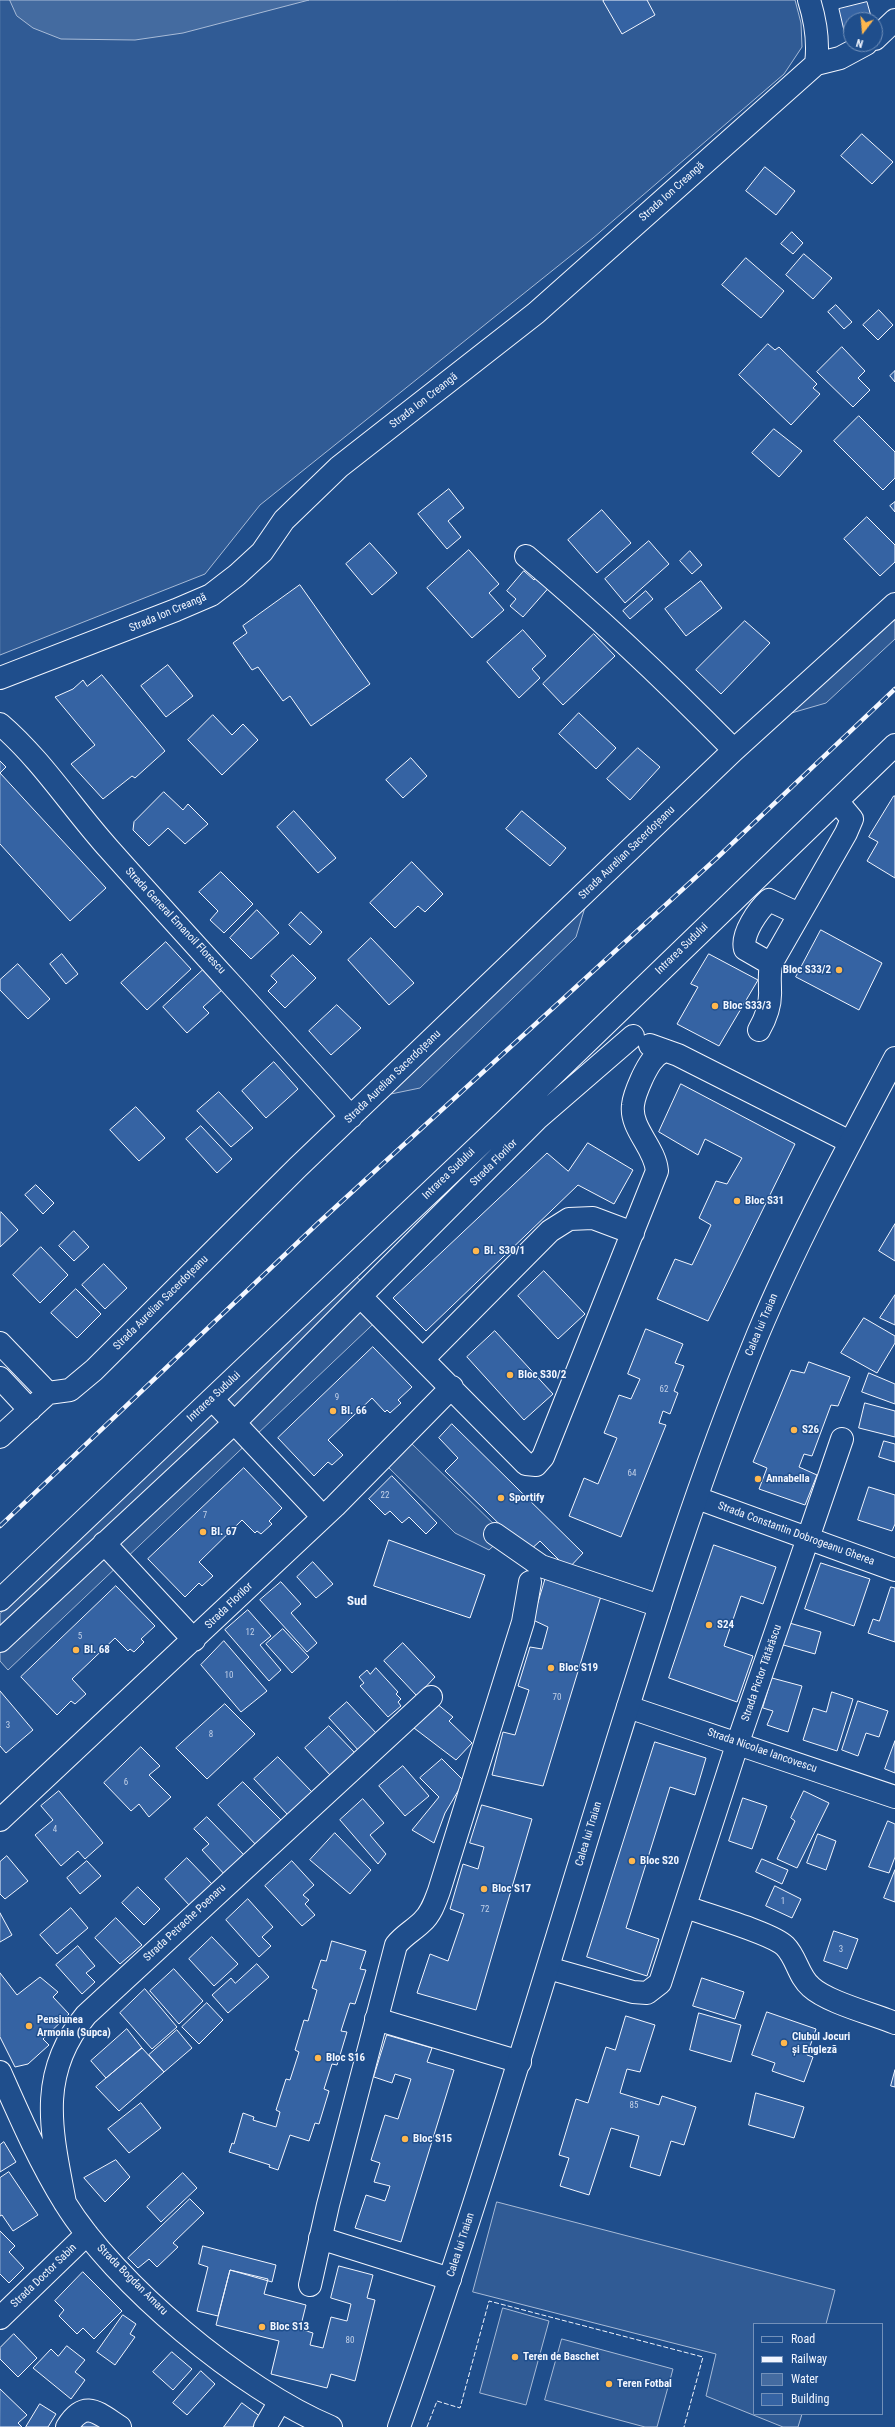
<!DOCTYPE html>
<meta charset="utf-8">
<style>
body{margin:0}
#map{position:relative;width:895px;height:2427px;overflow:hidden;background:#1f4e8c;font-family:"Roboto Condensed",sans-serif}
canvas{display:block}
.legend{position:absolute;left:753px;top:2323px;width:130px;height:92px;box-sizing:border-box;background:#1f4e8c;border:1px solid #7391ba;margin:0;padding:5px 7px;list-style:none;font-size:12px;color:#f2f6ff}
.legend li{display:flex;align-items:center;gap:8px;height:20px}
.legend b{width:20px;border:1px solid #7391ba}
.north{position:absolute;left:843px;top:12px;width:40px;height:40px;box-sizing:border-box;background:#1f4e8c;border:1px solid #7391ba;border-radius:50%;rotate:196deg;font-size:11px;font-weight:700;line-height:16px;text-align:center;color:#f2f6ff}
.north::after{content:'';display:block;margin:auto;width:14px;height:18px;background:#ffb74d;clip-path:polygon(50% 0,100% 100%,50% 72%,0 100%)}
</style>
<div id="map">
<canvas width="895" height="2427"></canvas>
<ul class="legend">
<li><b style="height:5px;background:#1f4e8c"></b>Road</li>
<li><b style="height:5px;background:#f2f6ff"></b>Railway</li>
<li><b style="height:11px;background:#446ba0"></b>Water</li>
<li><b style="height:11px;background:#3563a3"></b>Building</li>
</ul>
<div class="north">N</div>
</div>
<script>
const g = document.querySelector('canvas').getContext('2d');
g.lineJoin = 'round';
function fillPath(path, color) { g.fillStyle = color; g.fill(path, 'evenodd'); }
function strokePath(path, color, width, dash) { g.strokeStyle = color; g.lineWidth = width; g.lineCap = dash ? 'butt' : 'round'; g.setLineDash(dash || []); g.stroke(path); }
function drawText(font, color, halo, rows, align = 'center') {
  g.font = font + ' "Roboto Condensed",sans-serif'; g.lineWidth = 3; g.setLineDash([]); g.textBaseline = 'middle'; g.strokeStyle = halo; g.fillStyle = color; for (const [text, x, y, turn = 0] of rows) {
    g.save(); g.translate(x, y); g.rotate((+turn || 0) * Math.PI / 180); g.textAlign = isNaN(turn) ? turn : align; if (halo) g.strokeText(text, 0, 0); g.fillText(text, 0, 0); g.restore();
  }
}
const built = new Path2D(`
 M0 0H795L801 23 802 47 784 74 593 238 260 505 205 574 0 655Z
 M895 615V639L826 703 788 714Z
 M586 904 576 937 420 1088 386 1095Z
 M356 1276 388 1310 8 1670 0 1661V1614Z
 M410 1442 505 1535 489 1550 455 1533 387 1466Z
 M497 2202 835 2290 826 2324H754V2414H802L798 2427H783L706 2396 716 2354 473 2292Z
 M503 2308 549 2321 526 2405 480 2393Z
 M562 2339 673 2369 657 2427H645L545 2400Z`);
fillPath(built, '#305b95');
strokePath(built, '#a8bbd7', 1);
const water = new Path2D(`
 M10 0H309L183 33 135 40 61 39 33 28 17 16Z`);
fillPath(water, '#446ba0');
strokePath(water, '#a8bbd7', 1);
const building = new Path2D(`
 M605 0H647L655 15 622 34 603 1Z
 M867 2 872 20H851V38L846 39 839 9Z
 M862 134 893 162 872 184 841 156Z
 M765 167 795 191 776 215 746 191Z
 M792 232 803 243 793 254 781 244Z
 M804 254 832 278 813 299 786 275Z
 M746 258 784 291 761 318 722 285Z
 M836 305 852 322 844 329 828 312Z
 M879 310 893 325 878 340 863 325Z
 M768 344 775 350 779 347 817 384 813 388 820 394 791 425 739 375Z
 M842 347 865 371 858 378 870 390 853 407 817 372Z
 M895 371V382L890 376Z
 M859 416 895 452V478L883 490 834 441Z
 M774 429 802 451 779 477 752 453Z
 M449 489 464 508 448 521 461 537 447 549 418 514Z
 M895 502V512L890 506Z
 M602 510 631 543 597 573 568 540Z
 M867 517 895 545V562L880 576 844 539Z
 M649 541 669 564 625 603 605 579Z
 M370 543 397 573 372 595 346 564Z
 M469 550 499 584 489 593 504 610 472 638 427 588Z
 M690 551 702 565 692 574 680 561Z
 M524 571 534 580 539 573 552 584 523 617 510 606 516 599 507 591Z
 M701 581 722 608 686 636 665 609Z
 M300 585 370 684 311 726 290 696 283 701 258 667 252 670 233 643 247 633 243 626Z
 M646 591 653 599 630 619 623 611Z
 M745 621 770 643 721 694 696 670Z
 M523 630 546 656 532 669 540 678 519 698 487 662Z
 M594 634 615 656 563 705 543 684Z
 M168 665 193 696 166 717 141 686Z
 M102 675 165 751 135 778 132 776 103 799 71 764 95 745 55 697 73 689 83 680 87 686Z
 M579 713 616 748 596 769 559 734Z
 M213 715 232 735 243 724 258 740 222 775 188 740Z
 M638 748 660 767 630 800 607 779Z
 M411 758 427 776 403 798 386 780Z
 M0 761 6 767 0 773 106 888 70 921 0 844Z
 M164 792 183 810 188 804 208 824 185 844 168 828 149 846 133 830 134 822Z
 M894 796H895V878L867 861 878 842 869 837Z
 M294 811 336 858 318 873 277 827Z
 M522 811 566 848 550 866 506 829Z
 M412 862 443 894 425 912 418 906 395 928 370 903Z
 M221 872 253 904 224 933 210 920 218 911 199 892Z
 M257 910 279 933 251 959 230 938Z
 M301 912 322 932 310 945 289 925Z
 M821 930 882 963 859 1010 796 977Z
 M371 938 414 983 389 1005 348 960Z
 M166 942 191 969 147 1010 121 983Z
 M62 954 78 974 66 984 50 964Z
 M709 954 758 980 719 1046 677 1024 698 987 691 984Z
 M293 955 316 978 285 1008 268 991 277 982 271 976Z
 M18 964 50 999 28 1019 0 990V980Z
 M203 970 222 990 203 1007 209 1013 187 1033 163 1007Z
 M337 1005 361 1028 331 1055 309 1031Z
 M274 1062 298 1089 266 1118 242 1091Z
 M681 1084 795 1144 708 1321 657 1299 675 1259 692 1265 711 1225 699 1218 716 1181 727 1184 742 1158 705 1139 698 1155 659 1132Z
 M219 1092 253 1128 231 1147 197 1111Z
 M136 1107 165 1138 139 1161 110 1130Z
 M201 1126 232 1159 217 1173 186 1139Z
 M588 1143 633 1170 614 1204 578 1185 426 1331 393 1298 547 1153 568 1171Z
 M36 1185 54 1203 43 1214 25 1195Z
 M1 1212 18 1230 0 1247V1213Z
 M895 1224V1261L879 1251Z
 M74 1231 89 1247 74 1261 59 1246Z
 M41 1247 68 1275 40 1303 13 1275Z
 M104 1264 127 1288 105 1309 82 1285Z
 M544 1271 585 1314 558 1339 518 1296Z
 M76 1289 101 1314 77 1338 51 1313Z
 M895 1295V1325L880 1318Z
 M864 1318 895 1336V1343L877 1373 841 1353Z
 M646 1329 683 1344 675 1363 684 1366 674 1391 678 1393 670 1414 663 1411 659 1423 666 1425 621 1537 569 1516 584 1478 598 1484 617 1438 604 1433 619 1395 631 1399 640 1379 628 1374Z
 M495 1331 553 1394 524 1420 467 1357Z
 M373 1347 412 1387 398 1400 401 1403 390 1413 387 1410 385 1412 372 1398 328 1440 343 1455 332 1465 328 1462 314 1476 278 1438Z
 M809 1362 850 1377 838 1406 831 1405 812 1456 804 1454 799 1467 817 1475 805 1505 759 1489 767 1468 753 1462 791 1370 804 1373Z
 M869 1373 895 1384V1404L862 1392Z
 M865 1403 895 1411V1437L859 1428Z
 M452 1424 583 1553 568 1569 540 1541 528 1552 445 1471 458 1458 439 1438Z
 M884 1441 895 1444V1462L879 1457Z
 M244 1468 282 1508 269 1521 272 1524 261 1534 257 1531 255 1533 242 1520 199 1562 213 1576 202 1586 199 1583 185 1597 148 1559Z
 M392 1476 437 1523 426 1534 409 1517 402 1523 390 1511 385 1515 369 1499Z
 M869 1487 895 1495V1524L892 1531 858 1520Z
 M389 1540 485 1575 470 1618 374 1586Z
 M714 1545 776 1567 763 1604 741 1596 724 1646 753 1656 737 1702 669 1678Z
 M313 1562 333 1584 316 1598 297 1577Z
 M821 1563 870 1579 854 1626 805 1609Z
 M546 1577 601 1596 543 1786 492 1775 503 1732 515 1735 529 1690 518 1686 530 1647 542 1649 548 1627 533 1620Z
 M281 1582 301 1604 291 1613 317 1643 307 1652 260 1600Z
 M116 1586 155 1626 141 1639 144 1642 134 1652 130 1649 128 1651 115 1638 72 1679 86 1694 75 1704 71 1701 57 1715 21 1677Z
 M891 1587 895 1588V1642L868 1633 873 1619 879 1621Z
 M248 1610 271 1636 260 1645 281 1670 269 1681 225 1630Z
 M786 1622 821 1632 815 1654 780 1644Z
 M283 1629 309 1657 292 1673 266 1644Z
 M224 1641 267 1691 241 1712 201 1665Z
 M403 1643 435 1677 417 1696 384 1661Z
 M376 1668 398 1692 396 1694 401 1699 398 1702 401 1706 388 1717 360 1686 364 1683 359 1677 367 1670 370 1674Z
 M772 1678 802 1686 788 1732 767 1725 773 1711 763 1708Z
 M0 1691 33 1730 6 1753 0 1746Z
 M832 1692 853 1699 837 1751 803 1740 813 1708 826 1712Z
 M858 1701 888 1711 879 1737 866 1733 858 1756 842 1750Z
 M347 1702 377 1734 359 1751 329 1718Z
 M436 1703 453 1717 449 1721 472 1743 456 1760 414 1728Z
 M225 1704 255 1734 207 1779 176 1748Z
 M329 1726 355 1753 331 1776 305 1748Z
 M895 1741V1773L885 1769Z
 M655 1742 706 1758 695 1795 670 1787 626 1928 659 1939 647 1976 587 1957Z
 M141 1747 160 1766 149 1775 171 1797 149 1817 139 1804 131 1811 104 1783Z
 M278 1757 312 1792 288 1815 254 1779Z
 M442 1759 464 1781 445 1813 434 1843 412 1830 439 1797 420 1778Z
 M403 1766 429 1796 405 1816 379 1786Z
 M243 1782 283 1822 258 1847 218 1805Z
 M59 1791 103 1843 85 1859 78 1851 61 1866 35 1835 53 1820 41 1806Z
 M804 1791 829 1803 797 1868 777 1859 795 1821 791 1818Z
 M743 1798 767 1806 752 1849 729 1841Z
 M363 1799 384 1823 370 1835 386 1854 378 1864 340 1820Z
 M482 1805 532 1819 476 2010 417 1993 430 1954 448 1961 464 1914 450 1909 463 1864 478 1869 484 1847 470 1843Z
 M207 1817 246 1857 226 1876 202 1850 209 1844 194 1829Z
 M888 1821 895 1824V1857L889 1873 869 1867Z
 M335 1833 371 1870 350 1894 310 1860Z
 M818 1834 836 1841 826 1870 807 1863Z
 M7 1856 28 1881 5 1899 0 1894V1862Z
 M187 1858 212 1884 190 1906 165 1879Z
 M762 1859 788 1870 782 1884 756 1872Z
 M87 1861 101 1876 80 1894 67 1878Z
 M292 1861 314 1885 303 1895 309 1900 305 1904 315 1915 302 1926 265 1886Z
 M895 1870V1902L884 1898Z
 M775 1886 801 1899 792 1918 766 1906Z
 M138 1887 160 1909 144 1925 122 1903Z
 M248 1899 273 1927 262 1937 271 1946 259 1957 226 1920Z
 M71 1908 88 1928 57 1954 40 1935Z
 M0 1913 12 1935 0 1942Z
 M116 1918 142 1945 120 1964 95 1938Z
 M834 1931 858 1939 847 1969 824 1961Z
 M212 1937 238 1964 214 1986 189 1959Z
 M332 1941 366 1951 360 1969 366 1970 355 2004 350 2003 341 2031 347 2032 337 2065 332 2064 324 2089 329 2091 319 2124 315 2123 309 2141 290 2135 278 2170 269 2167 270 2165 229 2152 232 2143 234 2144 243 2113 254 2117 253 2120 276 2127 280 2112 276 2110 286 2079 290 2080 299 2052 295 2050 304 2020 308 2021 317 1990 312 1988 321 1960 326 1961Z
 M78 1946 95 1966 86 1973 95 1982 82 1994 56 1965Z
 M257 1964 269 1977 228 2013 212 1995 231 1978 235 1983Z
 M174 1969 203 2001 179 2024 150 1991Z
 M0 1973 17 1995 40 1977 58 1992 53 1997 69 2014 43 2039 49 2045 28 2064 15 2067 0 2037Z
 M702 1978 744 1992 735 2019 693 2006Z
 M145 1989 177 2027 152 2049 120 2013Z
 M207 2003 223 2020 199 2044 182 2027Z
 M767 2012 816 2029 807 2055 813 2057 804 2082 772 2071 775 2063 752 2055Z
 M699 2013 741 2025 731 2062 690 2050Z
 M626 2016 655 2025 640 2072 627 2069 620 2093 659 2105 662 2096 696 2107 684 2145 671 2141 660 2176 630 2167 639 2136 611 2128 589 2195 560 2186 569 2158 559 2155 576 2099 588 2103 606 2047 615 2050Z
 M127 2029 142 2048 106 2078 91 2061Z
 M177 2030 192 2048 164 2072 149 2055Z
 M387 2035 432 2048 427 2062 454 2070 401 2242 355 2228 366 2195 385 2201 390 2186 374 2182 380 2163 371 2160 385 2115 398 2119 411 2079 395 2074 392 2083 374 2077Z
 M142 2048 164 2072 119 2111 96 2087Z
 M895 2070V2087L891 2086Z
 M756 2093 804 2107 794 2138 749 2125Z
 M141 2103 161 2128 129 2153 108 2129Z
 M4 2142 16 2162 0 2172V2145Z
 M116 2160 130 2177 105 2202 84 2178Z
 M9 2172 38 2215 13 2231 2 2215 0 2216V2178Z
 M183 2173 197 2188 161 2222 147 2207Z
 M190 2199 204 2213 173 2243 178 2247 157 2267 149 2259 138 2268 128 2258Z
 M0 2231 15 2246 9 2252 24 2268 9 2283 0 2274Z
 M203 2246 276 2265 272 2282 230 2270 218 2316 197 2311 208 2267 199 2264Z
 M339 2266 373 2275 367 2298 375 2300 355 2381 331 2374 327 2388 271 2374 279 2341 216 2325 230 2270 268 2279 264 2294 306 2305 300 2329 313 2333 310 2345 323 2348 331 2317 347 2321 351 2304 331 2298Z
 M83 2272 122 2311 94 2339 83 2328 77 2334 59 2316 64 2310 55 2301Z
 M123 2315 136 2324 130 2334 135 2337 115 2365 97 2352Z
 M14 2334 37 2358 18 2377 0 2359V2348Z
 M67 2346 85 2360 75 2372 85 2380 71 2399 33 2368 51 2349 58 2356Z
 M172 2352 192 2369 173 2390 153 2372Z
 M201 2371 215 2384 187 2415 173 2403Z
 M0 2389 27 2415 18 2423 22 2427H0Z
 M242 2403 261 2417 253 2427H224Z
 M40 2404 56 2414 48 2427H26Z
 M89 2416 106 2427H82Z`);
fillPath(building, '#3563a3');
strokePath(building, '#f2f6ff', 1);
const minor = new Path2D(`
 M875 39 895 20
 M816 64 840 58 866 44
 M526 556C599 617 667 682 734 750
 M0 678 176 610 211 595 237 575 262 552 284 520 339 467 536 313 816 64C819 41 816 22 809 0
 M0 724C42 760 72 808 109 849 189 939 271 1027 351 1117
 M771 964 745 949C741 934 758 910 769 900L799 914
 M759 1030C766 1018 771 1005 770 990 770 980 769 974 771 964L846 833 852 819 837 801
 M650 1045 678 1055 850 1142
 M361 1297 526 1464 536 1465 543 1457 657 1171C655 1147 630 1129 633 1105 634 1095 639 1085 643 1076 648 1066 653 1056 664 1051
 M0 1343 48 1393
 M424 1358 550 1231 569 1219 593 1218 633 1233
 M0 1378 30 1410
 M48 1393 70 1390 94 1370 298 1167 734 750 895 604
 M212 1399 323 1517
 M0 1437 48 1393
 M697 1498 895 1570
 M495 1534 541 1566 660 1606
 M104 1543 194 1640
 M0 1600 504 1122 895 745
 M0 1641 234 1423 537 1119 633 1036
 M628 1707 895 1797
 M0 1820 335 1506 452 1387
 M686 1907C707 1915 772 1933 785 1946 797 1958 798 1976 811 1987 827 2002 873 2014 895 2023
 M548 1968 633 1992 647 1993 660 1983 738 1742 842 1439
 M376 2019 520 2062
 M0 2072C20 2117 39 2161 65 2203 115 2284 242 2390 331 2427
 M65 2203C52 2133 36 2075 86 2015L431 1697
 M320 2238 450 2279
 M310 2285 328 2205 396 1945C404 1935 414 1930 422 1922 431 1914 435 1902 439 1891L523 1622 530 1582
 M0 2318 87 2234
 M67 2427C85 2398 98 2413 120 2427
 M265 2427 280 2401`);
const major = new Path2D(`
 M399 2427C471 2224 532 2018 595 1813 645 1652 694 1489 758 1334 798 1239 847 1149 895 1058`);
strokePath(minor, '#f2f6ff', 24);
strokePath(major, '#f2f6ff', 24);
strokePath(minor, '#1f4e8c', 22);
strokePath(major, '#1f4e8c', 22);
const rail = new Path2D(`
 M0 1526 316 1225 719 856 895 689`);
strokePath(rail, '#f2f6ff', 4.5);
strokePath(rail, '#1f4e8c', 3, [9]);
strokePath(new Path2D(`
 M427 2427 437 2401 460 2408 489 2301 703 2357 684 2427`), '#f2f6ff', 1, [5, 2]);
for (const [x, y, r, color] of [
 [839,970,4,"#ffb74d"],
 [715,1006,4,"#ffb74d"],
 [737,1201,4,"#ffb74d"],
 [476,1251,4,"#ffb74d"],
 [510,1375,4,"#ffb74d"],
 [333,1411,4,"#ffb74d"],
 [794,1430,4,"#ffb74d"],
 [758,1479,4,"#ffb74d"],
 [501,1498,4,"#ffb74d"],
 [203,1532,4,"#ffb74d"],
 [709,1625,4,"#ffb74d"],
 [76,1650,4,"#ffb74d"],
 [551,1668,4,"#ffb74d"],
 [632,1861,4,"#ffb74d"],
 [484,1889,4,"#ffb74d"],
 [29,2026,4,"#ffb74d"],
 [784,2043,4,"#ffb74d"],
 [318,2058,4,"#ffb74d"],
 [405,2139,4,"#ffb74d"],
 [262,2327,4,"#ffb74d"],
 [515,2357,4,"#ffb74d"],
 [609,2384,4,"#ffb74d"]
]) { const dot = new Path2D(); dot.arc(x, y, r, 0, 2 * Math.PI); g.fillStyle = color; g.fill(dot); strokePath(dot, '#1f4e8c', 1.5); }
drawText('9px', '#c3d1e8', null, [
 ["62",664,1390],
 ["9",337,1398],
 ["64",632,1474],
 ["22",385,1496],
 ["7",205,1516],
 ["12",250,1633],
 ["5",80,1637],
 ["10",229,1676],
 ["70",557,1698],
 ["3",8,1726],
 ["8",211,1735],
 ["6",126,1783],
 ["4",55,1830],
 ["1",783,1902],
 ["72",485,1910],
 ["3",841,1950],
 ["85",634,2106],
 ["80",350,2341]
]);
drawText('11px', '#f2f6ff', '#1f4e8c', [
 ["Strada Ion Creangă",672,192,-42],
 ["Strada Ion Creangă",424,401,-38],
 ["Strada Ion Creangă",168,613,-23],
 ["Strada Aurelian Sacerdoțeanu",627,853,-44],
 ["Strada General Emanoil Florescu",175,921,47],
 ["Intrarea Sudului",682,949,-44],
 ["Strada Aurelian Sacerdoțeanu",393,1077,-44],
 ["Strada Florilor",494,1163,-45],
 ["Intrarea Sudului",449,1174,-44],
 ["Strada Aurelian Sacerdoțeanu",161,1303,-45],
 ["Calea lui Traian",762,1325,-67],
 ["Intrarea Sudului",214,1397,-43],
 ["Strada Constantin Dobrogeanu Gherea",796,1534,20],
 ["Strada Florilor",229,1606,-44],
 ["Strada Pictor Tătărăscu",762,1673,-71],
 ["Strada Nicolae Iancovescu",762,1751,19],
 ["Calea lui Traian",589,1834,-73],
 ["Strada Petrache Poenaru",185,1923,-43],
 ["Calea lui Traian",461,2245,-72],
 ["Strada Doctor Sabin",44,2276,-44],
 ["Strada Bogdan Amaru",132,2280,45]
]);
drawText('bold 11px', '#f2f6ff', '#1f4e8c', [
 ["Bloc S33/2",831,970,"right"],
 ["Bloc S33/3",723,1006],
 ["Bloc S31",745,1201],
 ["Bl. S30/1",484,1251],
 ["Bloc S30/2",518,1375],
 ["Bl. 66",341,1411],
 ["S26",802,1430],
 ["Annabella",766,1479],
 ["Sportify",509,1498],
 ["Bl. 67",211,1532],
 ["S24",717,1625],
 ["Bl. 68",84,1650],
 ["Bloc S19",559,1668],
 ["Bloc S20",640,1861],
 ["Bloc S17",492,1889],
 ["Pensiunea",37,2020],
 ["Armonia (Supca)",37,2033],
 ["Clubul Jocuri",792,2037],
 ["și Engleză",792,2050],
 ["Bloc S16",326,2058],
 ["Bloc S15",413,2139],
 ["Bloc S13",270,2327],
 ["Teren de Baschet",523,2357],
 ["Teren Fotbal",617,2384]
], 'left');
drawText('bold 13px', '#f2f6ff', '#1f4e8c', [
 ["Sud",357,1602]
]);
</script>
